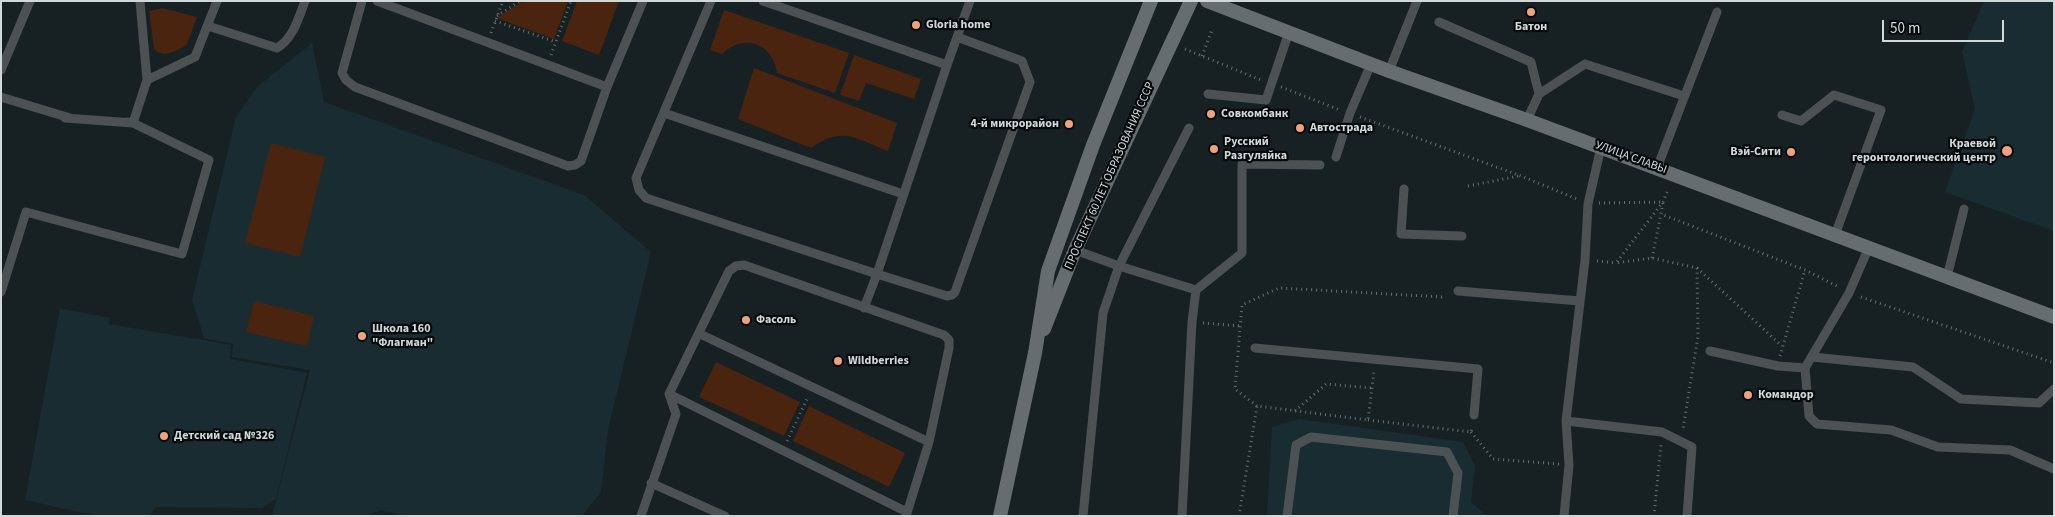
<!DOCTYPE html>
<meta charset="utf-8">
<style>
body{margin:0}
#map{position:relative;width:2055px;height:517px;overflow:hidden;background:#172124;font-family:"Source Sans 3",sans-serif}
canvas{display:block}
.frame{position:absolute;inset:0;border:2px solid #d1d8da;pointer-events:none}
.scale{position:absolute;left:1882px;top:20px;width:122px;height:22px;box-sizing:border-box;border:2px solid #d1d8da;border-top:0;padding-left:6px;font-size:15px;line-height:18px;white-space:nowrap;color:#d1d8da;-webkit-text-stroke:4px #060a0b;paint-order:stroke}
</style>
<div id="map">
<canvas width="2055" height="517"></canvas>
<div class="frame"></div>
<div class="scale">50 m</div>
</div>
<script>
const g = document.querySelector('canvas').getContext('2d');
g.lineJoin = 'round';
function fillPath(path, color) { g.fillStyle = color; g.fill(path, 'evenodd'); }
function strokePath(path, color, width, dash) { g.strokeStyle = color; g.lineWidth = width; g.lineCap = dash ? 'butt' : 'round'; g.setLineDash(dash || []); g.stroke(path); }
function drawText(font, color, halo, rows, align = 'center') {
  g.font = font + ' "Source Sans 3",sans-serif'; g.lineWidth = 4.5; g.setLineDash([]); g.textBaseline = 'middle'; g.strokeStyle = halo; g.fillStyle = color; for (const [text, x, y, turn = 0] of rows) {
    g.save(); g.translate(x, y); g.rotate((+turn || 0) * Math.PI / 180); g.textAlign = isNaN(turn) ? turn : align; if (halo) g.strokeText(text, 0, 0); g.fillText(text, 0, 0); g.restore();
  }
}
fillPath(new Path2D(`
 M1984 1H2054V231L1945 192 1975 109 1962 52Z
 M312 43 324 102 584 195 651 252 608 430 601 492 582 516H408L380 510 367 516H272L310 370 232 357 233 344 204 338 192 300 236 117 257 87Z
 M60 308 110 318 109 324 231 345 230 359 307 373 276 499 262 508 156 507 149 516H97L25 500Z
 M1299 419 1463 442 1475 466 1471 502 1487 516H1267L1272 427Z`), '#192c31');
fillPath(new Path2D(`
 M523 1H568L554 39 497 18Z
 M577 1H619L599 55 562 41Z
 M162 8 197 17 187 44C177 51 164 59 154 49L149 11Z
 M724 10 849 53 835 93 777 73C773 43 744 33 722 54L710 50Z
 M854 55 921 79 914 99 866 83 859 101 840 95Z
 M754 68 897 123 888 151C856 139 843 125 811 148L738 119Z
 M271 143 325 157 300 257 245 243Z
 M254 301 314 316 307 346 246 332Z
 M716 362 800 402 784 436 699 397Z
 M809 406 905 453 889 487 793 441Z`), '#4a240f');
strokePath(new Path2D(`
 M497 16 520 1
 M495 21 556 42
 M491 33 503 1
 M1185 49 1261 80
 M551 55 571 1
 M1202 56 1212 30
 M1281 87 1340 110
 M1360 117 1521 176 1577 199
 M1243 119V109
 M1242 146V153
 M1468 186 1519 176
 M1667 192 1663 202 1616 263 1652 258 1697 268 1698 336 1683 429
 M1599 203 1663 202 1661 214 1805 270 1839 287
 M1652 258 1661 214
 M1597 261 1616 263
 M1697 268 1782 346
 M1861 297 2054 363
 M1203 323 1241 326
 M1780 356 1805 270
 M1257 406 1235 389 1242 305 1279 288 1443 297
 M1295 411 1326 384 1372 388
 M1368 420 1471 432 1472 426
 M1471 432 1493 459 1559 464
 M787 441 808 397
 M1239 516 1257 406 1368 420 1374 371
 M1654 516 1661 444`), '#656e70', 3, [1, 4]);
strokePath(new Path2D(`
 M362 1 342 73 346 80 355 87 568 166 575 165 581 161 607 87 643 1
 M377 1 607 87
 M711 1 636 178 639 190 646 198 877 274 864 308
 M763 1 947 65
 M1439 22 1531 62 1539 94
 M208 26 277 48C293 39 299 17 305 1
 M957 37 1022 61 1030 82 955 292 952 295 947 296 877 274 947 65 970 1
 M1 70 30 1
 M1389 71 1417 1
 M146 84 147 80 195 57 217 1
 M1208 94 1266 100 1289 32
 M1 97 70 118
 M664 113 903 194
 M1782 115 1801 121 1834 95 1881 110 1835 235
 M1527 120 1539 94 1585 64 1684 96
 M127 122 133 123 147 80 140 1
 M1336 157 1350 113 1371 64
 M1657 168 1717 12
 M1404 189 1401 234 1462 236
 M1869 247 1849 293 1805 368 1809 416 1817 424 1891 430 1938 447 2010 450 2054 469
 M1075 250 1119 266 1196 290 1192 322 1182 516
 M1947 277 1964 209
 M1196 290 1242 253V164L1320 165
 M1458 291 1580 301
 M1 292 26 212 182 254 209 160 133 123 65 118
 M700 334 929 442
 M1255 348 1478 369 1474 415
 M1710 351 1778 366 1805 368
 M1812 357 1913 367 1961 399 2039 403 2054 389
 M669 394 907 512
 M1566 421 1662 432 1692 447 1687 516
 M651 483 725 516
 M641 516 676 414 669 394 729 271 736 266 744 265 944 335 949 340V348L929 442 906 516
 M1083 516 1103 313 1119 266 1189 128
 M1287 516 1296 445 1311 437 1447 452 1458 473 1453 516
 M1564 516 1569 465 1566 421 1585 260 1588 204 1601 147`), '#4c5153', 9);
strokePath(new Path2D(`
 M1207 1 1389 71 1527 120 2054 317
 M1044 329 1075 250 1191 1
 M1000 516 1035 353 1048 271 1093 145 1151 1`), '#656d70', 14);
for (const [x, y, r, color] of [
 [1531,12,5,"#f0a27a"],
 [916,25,5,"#f0a27a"],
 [1211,114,5,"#f0a27a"],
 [1069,124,5,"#f0a27a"],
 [1300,128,5,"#f0a27a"],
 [1214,149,5,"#f0a27a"],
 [2007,151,6,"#f0a27a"],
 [1791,152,5,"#f0a27a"],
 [746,320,5,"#f0a27a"],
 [362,336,5,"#f0a27a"],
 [838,361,5,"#f0a27a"],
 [1748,395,5,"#f0a27a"],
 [164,436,5,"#f0a27a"]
]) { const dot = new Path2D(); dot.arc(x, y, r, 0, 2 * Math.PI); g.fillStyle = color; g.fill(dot); strokePath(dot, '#060a0b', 2); }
drawText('bold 12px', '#d1d8da', '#060a0b', [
 ["Gloria home",926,25],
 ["Батон",1531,27,"center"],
 ["Совкомбанк",1221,114],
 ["4-й микрорайон",1059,124,"right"],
 ["Автострада",1310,128],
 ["Русский",1224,142],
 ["Разгуляйка",1224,156],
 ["Краевой",1996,144,"right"],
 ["геронтологический центр",1996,158,"right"],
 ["Вэй-Сити",1781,152,"right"],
 ["Фасоль",756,320],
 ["Школа 160",372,329],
 ["\"Флагман\"",372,343],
 ["Wildberries",848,361],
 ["Командор",1758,395],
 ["Детский сад №326",174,436]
], 'left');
drawText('12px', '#d1d8da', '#060a0b', [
 ["УЛИЦА СЛАВЫ",1631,158,20],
 ["ПРОСПЕКТ 60 ЛЕТ ОБРАЗОВАНИЯ СССР",1110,176,-66]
]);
</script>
